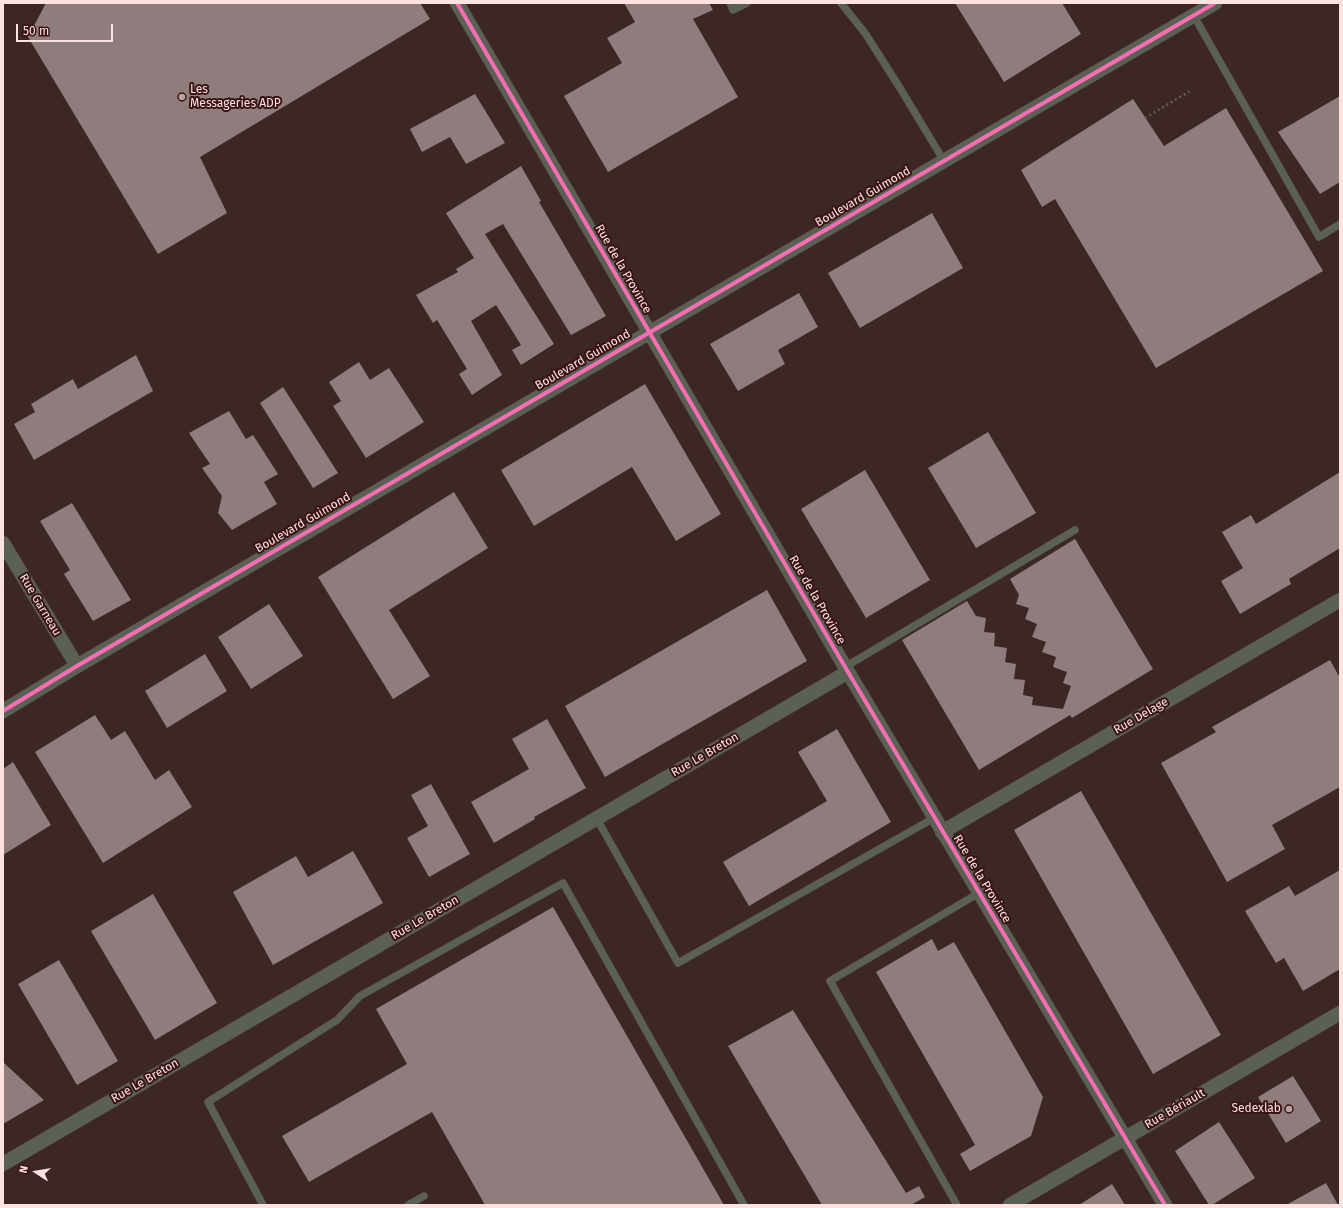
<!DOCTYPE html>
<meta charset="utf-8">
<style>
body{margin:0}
#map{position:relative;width:1343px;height:1208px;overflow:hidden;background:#3c2626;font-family:"Fira Sans",sans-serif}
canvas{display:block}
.frame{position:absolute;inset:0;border:4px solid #fce2e1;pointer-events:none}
.north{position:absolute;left:16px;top:1152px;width:40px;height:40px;-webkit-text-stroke:3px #391415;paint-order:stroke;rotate:282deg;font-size:11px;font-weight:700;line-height:16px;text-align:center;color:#fce2e1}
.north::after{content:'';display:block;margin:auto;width:14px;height:18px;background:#fce2e1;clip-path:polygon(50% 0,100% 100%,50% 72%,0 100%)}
.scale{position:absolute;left:16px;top:24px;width:97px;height:18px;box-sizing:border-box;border:2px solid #fce2e1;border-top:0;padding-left:5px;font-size:12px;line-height:14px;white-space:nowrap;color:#fce2e1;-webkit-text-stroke:3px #391415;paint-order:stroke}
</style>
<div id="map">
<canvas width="1343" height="1208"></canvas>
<div class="frame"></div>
<div class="north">N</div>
<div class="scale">50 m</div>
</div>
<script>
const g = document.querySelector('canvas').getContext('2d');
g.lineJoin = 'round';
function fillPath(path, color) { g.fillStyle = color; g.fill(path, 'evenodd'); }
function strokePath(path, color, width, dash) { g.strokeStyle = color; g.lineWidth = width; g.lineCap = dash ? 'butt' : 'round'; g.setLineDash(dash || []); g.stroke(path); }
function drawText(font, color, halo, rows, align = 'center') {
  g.font = font + ' "Fira Sans",sans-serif'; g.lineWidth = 4; g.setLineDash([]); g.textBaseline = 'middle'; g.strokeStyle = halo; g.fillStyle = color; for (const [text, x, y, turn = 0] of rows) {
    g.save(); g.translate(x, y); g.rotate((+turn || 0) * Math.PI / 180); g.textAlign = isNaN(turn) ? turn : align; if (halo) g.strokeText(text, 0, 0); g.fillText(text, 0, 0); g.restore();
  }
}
fillPath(new Path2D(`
 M46 3H420L430 19 200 157 227 213 158 254 28 37Z
 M624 3H709L713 10 693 19 738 97 608 172 564 96 622 63 607 38 635 22Z
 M955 3H1062L1081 34 1004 82Z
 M475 94 505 143 466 164 450 137 422 152 410 129Z
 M1340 96V182L1320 194 1278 132Z
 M1133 99 1164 146 1226 108 1323 271 1156 368 1055 199 1042 207 1021 170Z
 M521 166 541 201 539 202 606 316 571 335 503 224 485 234 554 344 521 365 512 350 521 345 496 305 471 321 502 375 472 395 459 374 467 369 437 320 433 323 416 295 458 272 456 269 474 258 446 213Z
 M932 213 963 268 860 328 828 273Z
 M799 293 818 327 778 350 785 364 738 391 710 344Z
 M136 355 153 391 34 460 14 424 35 412 31 404 73 379 78 389Z
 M359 362 370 380 389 368 424 422 366 458 333 406 341 401 329 382Z
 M645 384 721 514 676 541 632 467 534 526 501 470Z
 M283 387 338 473 313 488 260 403Z
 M229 411 246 439 253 435 278 474 264 482 277 504 232 530 218 513 222 496 202 468 210 464 189 433Z
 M988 432 1036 513 976 548 928 468Z
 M865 470 930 580 866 618 801 509Z
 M1340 472V548L1289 579 1291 584 1240 614 1221 581 1243 568 1222 532 1251 515 1256 524Z
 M454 492 488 548 389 610 430 676 393 699 318 577Z
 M72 503 131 600 93 621 64 574 70 570 40 521Z
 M1075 539 1153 669 1072 718 1070 715 979 770 902 640 967 601 976 616 986 618 984 632 995 633 994 646 1007 648 1005 662 1016 664 1014 679 1025 680 1023 695 1033 697 1032 705 1063 709 1071 686 1063 683 1067 672 1053 667 1056 657 1042 652 1046 642 1032 637 1037 624 1025 619 1029 608 1016 604 1019 595 1010 579Z
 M767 590 807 661 605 777 565 706Z
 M269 604 303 656 251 689 218 637Z
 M205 654 227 691 167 728 145 691Z
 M1330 660 1340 678V787L1272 825 1285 849 1227 882 1161 763 1216 732 1212 727Z
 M95 715 111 740 125 731 155 780 169 770 192 807 103 863 35 752Z
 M547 719 586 788 534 817 535 819 494 843 471 802 529 769 512 739Z
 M837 729 891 822 749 906 723 862 827 801 798 752Z
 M13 762 51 825 3 855V769Z
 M431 784 470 854 429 877 407 838 428 826 411 795Z
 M1081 791 1221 1035 1153 1074 1014 830Z
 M353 851 383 903 273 965 233 892 296 856 308 877Z
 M1340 870V969L1303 991 1284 958 1276 963 1245 911 1289 886 1295 896Z
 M153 894 217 1003 155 1040 91 931Z
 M553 907 724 1205H485L432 1112 309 1182 282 1136 407 1064 376 1009Z
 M932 939 938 951 954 942 1043 1097 1031 1136 970 1171 960 1154 975 1145 876 972Z
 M59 960 118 1061 77 1085 18 984Z
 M793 1010 906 1193 919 1186 925 1197 911 1205H822L728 1046Z
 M3 1062 44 1100 3 1124Z
 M1293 1076 1321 1121 1286 1143 1258 1097Z
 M1219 1122 1255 1178 1212 1205H1209L1175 1151Z
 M1326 1183 1338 1205H1286Z
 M1112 1184 1125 1205H1079Z`), '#8f7c7c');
const lane = new Path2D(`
 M730 3 733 10 747 3
 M841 3 865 33 900 88 944 161
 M1194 16 1319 237 1340 224
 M845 667 1075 530
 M597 819 678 963 934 818
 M263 1205 208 1102 337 1020 360 996 563 883 744 1205
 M408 1205 424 1196
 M957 1205 830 981 979 893`);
const street = new Path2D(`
 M457 3 848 672 1165 1205
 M3 543 77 666
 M3 711 77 666 1215 3
 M942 832 1340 600
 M3 1164 848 672
 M1010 1205 1340 1013`);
strokePath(lane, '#554242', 8);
strokePath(street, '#554242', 15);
strokePath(new Path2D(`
 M1145 118 1190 91`), '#605f57', 2.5, [2, 3]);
strokePath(lane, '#5b6054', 7);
strokePath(street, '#5b6054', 14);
strokePath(new Path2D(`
 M457 3 848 672 1165 1205
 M3 711 77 666 1215 3`), '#f96db3', 4);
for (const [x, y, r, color] of [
 [182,97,4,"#b9a0a0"],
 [1289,1109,4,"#b9a0a0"]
]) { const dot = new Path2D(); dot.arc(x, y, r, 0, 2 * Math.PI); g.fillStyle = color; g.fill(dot); strokePath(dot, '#391415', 1.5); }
drawText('12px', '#fce2e1', '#391415', [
 ["Les",190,90],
 ["Messageries ADP",190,104],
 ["Sedexlab",1281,1109,"right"]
], 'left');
drawText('12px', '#fce2e1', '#391415', [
 ["Boulevard Guimond",863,197,-30],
 ["Rue de la Province",623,269,60],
 ["Boulevard Guimond",583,360,-30],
 ["Boulevard Guimond",303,523,-30],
 ["Rue de la Province",817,600,60],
 ["Rue Garneau",40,605,59],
 ["Rue Delage",1141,716,-30],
 ["Rue Le Breton",705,755,-30],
 ["Rue de la Province",982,879,59],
 ["Rue Le Breton",425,918,-30],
 ["Rue Le Breton",145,1081,-30],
 ["Rue Bériault",1175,1109,-30]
]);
</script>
